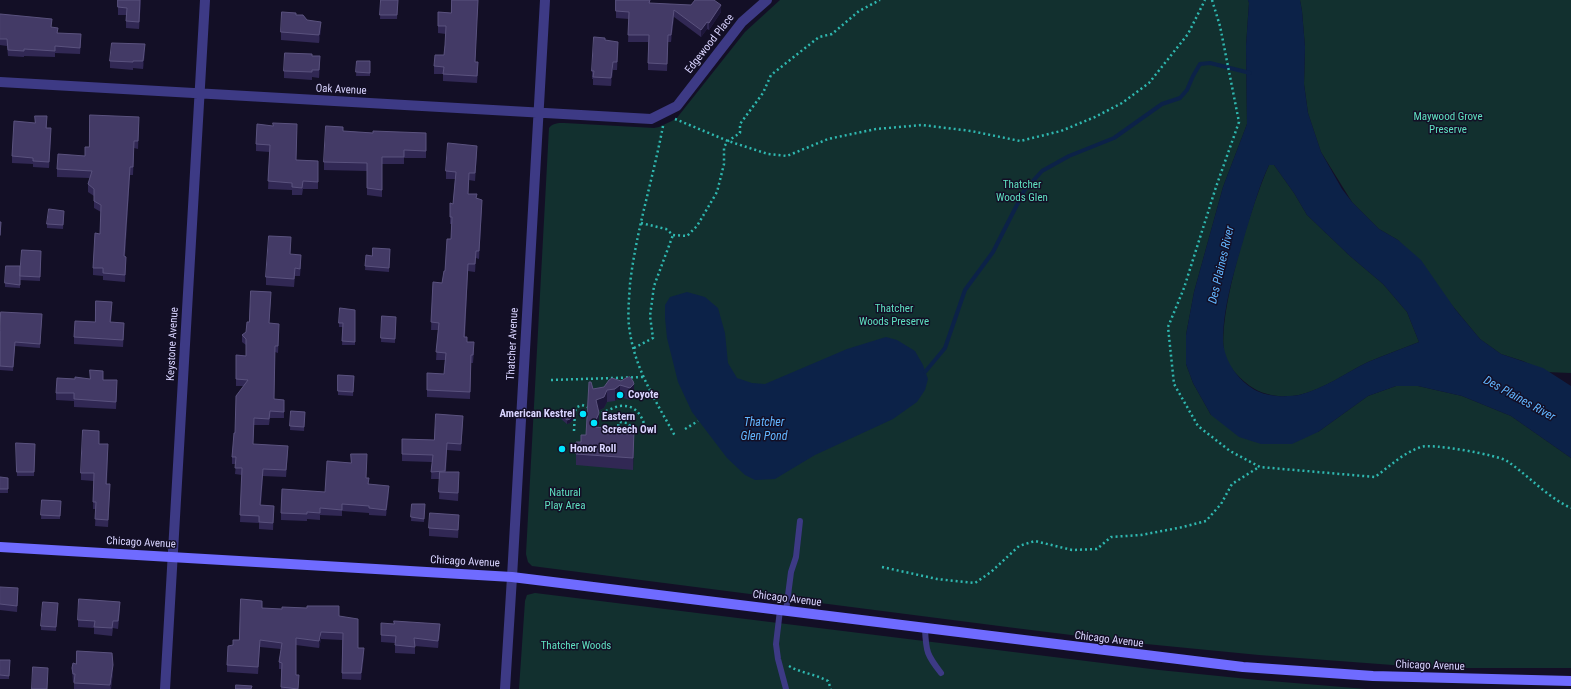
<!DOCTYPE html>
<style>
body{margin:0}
canvas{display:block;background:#130f26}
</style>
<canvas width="1571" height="689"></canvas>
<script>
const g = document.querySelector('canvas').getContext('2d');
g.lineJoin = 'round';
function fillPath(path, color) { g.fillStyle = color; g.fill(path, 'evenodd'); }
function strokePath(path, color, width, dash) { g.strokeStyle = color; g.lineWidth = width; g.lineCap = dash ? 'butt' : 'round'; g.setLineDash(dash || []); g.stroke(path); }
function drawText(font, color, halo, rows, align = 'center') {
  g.font = font + ' "Roboto Condensed",sans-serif'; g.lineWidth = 3; g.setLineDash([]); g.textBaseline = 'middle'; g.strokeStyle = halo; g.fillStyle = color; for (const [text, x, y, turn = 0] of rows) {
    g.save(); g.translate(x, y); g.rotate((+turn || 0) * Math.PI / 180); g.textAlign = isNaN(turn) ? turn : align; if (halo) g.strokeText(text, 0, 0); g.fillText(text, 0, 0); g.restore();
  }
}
fillPath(new Path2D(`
 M780 0H1248L1249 3 1246 46 1247 124 1223 187 1194 292 1186 335V364L1193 383 1211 415 1318 432 1368 396 1396 386H1418L1462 396 1511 416 1571 458V668H1433L1259 655 1136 643 1015 628 532 566 528 562 526 554 549 128C553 123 558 123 564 123L654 128 659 127 676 119 745 32Z
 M1300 0H1571V373L1547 372 1523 361 1501 354 1480 339 1398 240 1379 229 1352 202 1321 152 1308 113 1304 84 1305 47 1302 11Z
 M1269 165H1274L1294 193 1307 215 1350 256 1383 284 1407 312 1419 342C1402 349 1384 355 1368 362 1345 373 1325 389 1299 395 1283 398 1264 396 1250 386 1242 380 1230 369 1226 359 1213 324 1253 201 1269 165Z
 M535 593 1159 670 1258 680 1366 689H519L525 601 527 595Z`), '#12302f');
fillPath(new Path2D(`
 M1248 0H1300L1302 11 1305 47 1304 84 1308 113 1321 152 1342 189 1352 202 1379 229 1398 240 1421 260 1455 309 1480 339 1501 354 1543 368 1571 386V458L1511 416 1462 396 1418 386H1396L1368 396 1318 432 1292 444H1261L1239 437 1211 415 1193 383 1186 364V335L1194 292 1223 187 1247 124 1246 46 1249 3ZM1269 165H1274L1294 193 1307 215 1350 256 1383 284 1407 312 1419 342C1402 349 1384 355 1368 362 1345 373 1324 389 1299 395 1287 397 1269 397 1257 391 1239 382 1224 361 1223 341 1223 304 1236 266 1246 231 1253 209 1259 186 1269 165Z
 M687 292 705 297 718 308 725 333 728 363 737 378 752 383 765 384 847 349 886 337 897 340 915 351 923 365 928 379 925 390 917 402 893 419 815 455 775 479 755 480 745 475 727 458 692 412 678 382 667 338 665 318V305L670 297Z`), '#0c2248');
strokePath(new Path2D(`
 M925 372 945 348 965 290 993 252 1024 191 1042 171 1069 156 1114 138 1162 104 1180 98 1187 90 1193 76 1200 64 1210 63 1250 73`), '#0c2248', 4);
strokePath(new Path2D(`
 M1212 0 1220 26 1239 122 1216 187 1184 288 1168 327 1174 384 1198 426 1230 451 1260 467 1375 477C1390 466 1403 453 1421 447 1431 443 1498 455 1507 461 1529 476 1547 497 1571 508
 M675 119 728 141 768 154 787 156 828 139 876 129 922 125 971 131 1020 141 1061 131 1095 117 1122 103 1149 83 1188 34 1205 0
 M663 126C653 179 636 231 630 284 629 301 627 317 630 333 636 371 657 403 675 436
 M641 223 666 229 673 235 687 236 697 226 717 192 724 164V147L728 141 740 133V124L763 93 771 75 819 37 832 34 859 11 880 0
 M634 348 653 338 650 316 654 286 673 235
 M551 380 644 377
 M596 412C605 414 612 407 620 406 638 404 645 420 646 435
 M685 429 698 421
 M574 431 575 411 577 407 582 405 590 408
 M617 431 619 422 628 423 630 426V431
 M882 567 937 579 975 583 991 572 1019 546 1035 541 1072 550 1097 549 1111 537 1141 535 1183 527 1206 521 1221 504 1232 484 1259 467
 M789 666C801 673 815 674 828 681L831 689`), '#2fb8b0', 2.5, [2, 3]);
strokePath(new Path2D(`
 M780 610 776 644 778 659 786 689
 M786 611 791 572 796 557 800 521
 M925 629C926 652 927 655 941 673`), '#3d3a85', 6);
strokePath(new Path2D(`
 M0 82 651 119 677 106 742 22 767 0
 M512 577 545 0
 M165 689 205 0`), '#3d3a85', 10);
strokePath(new Path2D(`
 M505 689 512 577`), '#3d3a85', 10);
strokePath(new Path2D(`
 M0 547 512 577 1243 667 1373 676 1571 681`), '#6f6bff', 10);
fillPath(new Path2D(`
 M116 0H141L139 29 126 28V15H118V0Z
 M381 0H398L397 19H380Z
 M452 0H478L475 62 478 70 477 83 443 81V74H434V66L444 55 446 34 438 33V12L451 13Z
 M616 0H650V4L721 12 709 30 707 29 701 37 674 17 671 42H668L667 71 648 70V42H628L629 19 616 18Z
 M0 14 52 27 58 33 81 41 80 54 55 53V57L24 56V57L8 56 7 46 0 45Z
 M296 15 321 29 319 43 281 40V32Z
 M605 40 618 49 617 70H613L611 86 593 85V79H592V71Z
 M145 52 143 69 133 68V70L110 68V61Z
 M312 56 320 64 319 78 312 77V80L284 78V71Z
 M357 61H370V76H356Z
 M47 122V128L51 135 49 168 33 167V164L12 163V156L35 123Z
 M139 124 138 149 134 148 133 175H130L125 256 126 264 125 282 103 280V276L93 275V268L100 234 101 212 94 208V196L88 192V184L90 178 57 177V169L85 156 89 147Z
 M297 131 296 160 318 161V189H303L302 195H292V190L268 189 270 152 256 151V144Z
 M343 131 373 133H426V158H404V164H382V197L367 195V171L324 170V162Z
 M477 153 475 181 469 180 468 194 477 198 482 207 479 259 476 258 475 272 468 271 465 337 467 342 474 350 473 363H471L470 399 427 397V373L444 374 445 360H436L438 330H431L433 282 442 283 445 271 451 239 452 224H450V217L453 204 455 179H446V171Z
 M64 211 63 229 47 228V224Z
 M291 244 290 254 301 263 300 276H295L294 287 266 285V277Z
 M390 249 389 272 365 270 366 255 372 256Z
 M22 250 41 251 40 281 20 280Z
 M20 266V288L5 287V283Z
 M271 299 269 323 279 331 278 353 275 352 274 399 284 400V418H270L269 425H254L253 444 288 452 286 477 263 476 261 505 274 506 273 530 259 529V523L240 522 242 475 235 474 236 464H232V457L243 386H236V355L246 356V345L242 342V335L246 332 249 322Z
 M340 308 355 310V345H342L343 327H339Z
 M112 309 111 322 124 331 123 347 74 344V337L95 322Z
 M42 314 40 348 15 346 13 371 0 370V331Z
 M382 316 396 317 395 343 381 342Z
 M338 375 354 376 353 396 338 395Z
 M626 378 634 396 630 400 620 397 615 401 607 402 604 408 598 411 599 424 598 428 634 442 633 470 576 465V454L581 442 586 435 593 389 604 387 621 381Z
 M75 379 103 380 117 387 116 409 74 407V401L56 400V393Z
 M291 411 305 412 304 431 290 430Z
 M561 415 576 416 570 423 567 424 561 419Z
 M463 422 461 451 447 450 446 472 459 480 458 501 439 499 440 479H431L432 462 402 461V439L434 440Z
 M16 443 35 444 34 476H17Z
 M99 444 108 452 107 484 110 492 108 527 95 526 96 509H93L94 481 81 480V473Z
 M0 477 8 481V493H0Z
 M366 478 369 484 389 493 386 516 369 515V513L342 511V516L320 515V520L307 519V521L281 520V513L325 492Z
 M42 500 61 501 60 519H41Z
 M412 504H425L424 522 411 521Z
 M459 522 458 538 429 536V528Z
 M0 587 18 594 17 612 0 610Z
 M58 603 56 631 41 630V626Z
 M262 608 339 616 358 648 364 655 361 680 342 679V640L321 639 319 648 296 645V675L299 682 298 689H281V669H279V662L281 649 260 647 258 674 227 672V665L233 645 239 640Z
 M120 609 118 629 113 628 112 636 94 634V628L78 627V620Z
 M394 624 440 632 438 648 415 646V654L395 653V643L381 642V635Z
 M0 660H10L9 679H0Z
 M72 668 113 673 111 689H74V682H73Z`), '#312854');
fillPath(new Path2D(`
 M140 0H141L139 29V22Z
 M478 0 475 69V62Z
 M721 5V12L709 30V23Z
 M674 10V17L671 42V35Z
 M321 22V29L319 43V35Z
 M707 22V29L701 37V30Z
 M618 42V49L617 70V62Z
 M145 44V52L143 69V61Z
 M320 56V64L319 78V70Z
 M613 62V70L611 86V78Z
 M51 128V135L49 168V162Z
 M134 141V148L133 175V167Z
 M130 167V175L124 264V256Z
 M469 173V180L468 201V194Z
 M482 200V207L479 259V251Z
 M476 251V258L475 272V264Z
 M126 257V264L125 282V275Z
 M634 384V396L630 400V388Z
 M620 385V397L615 401V389Z
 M607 390V402L604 408 596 412V400Z
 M576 412V416L570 423 567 424V420Z
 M599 413V424L593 439V427Z
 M634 430V442L633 470V458Z
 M263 469V476L260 512V505Z
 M389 486V493L386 516V510Z
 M440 624V632L438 648V641Z
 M321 632V639L319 648V641Z
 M364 648V655L361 680V673Z
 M113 665V673L110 689V685Z`), '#1d163a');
const building = new Path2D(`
 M118 0H140L139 22 126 21 127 8 118 7Z
 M381 0H398L397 15H380Z
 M452 0H478L475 62H478L477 76 443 74 444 67 434 66 435 55H444L445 45 446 26H438V12L451 13Z
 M616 0H650L649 3 691 5 695 0H714L721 5 709 23 707 22 701 30 674 10 671 35H668L667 64 648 63 649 35H628L629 12 616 11Z
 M282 12 296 13V15H303L307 20 321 22 319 35 281 32Z
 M0 14 52 19 51 27 58 28 57 33 81 34 80 48 55 46V51L24 49V51L8 50 7 39H0Z
 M594 37 605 38V40L618 42 617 62H613L611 78 593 77 594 71H592Z
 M112 43 145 44 143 61H133V62L110 61Z
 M285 53 312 54V56H320L319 70H312V72L284 71Z
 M357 61H370V73L356 72Z
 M90 115 139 117 138 141H134L133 167H130L124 256 126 257 125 275 103 273V268H93L95 233 100 234 101 205 94 201V189L88 184 92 171 57 169 58 154 85 156V147H89Z
 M35 116H47L46 128H51L49 162 33 161V158L12 156 14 121 35 123Z
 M273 123 297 124 296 160 318 161V182L303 181 302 188 292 187V183L268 181 270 145 256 144 257 124 273 126Z
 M326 126 343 127V131L373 133V131L426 133V151L404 150V157H382V190L367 188V163L324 162Z
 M448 143 477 146 475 173H469L468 194H477L476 198 482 200 479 251H476L475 264H468L464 337H467V342H474L473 355H471L470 392 427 390V373L444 374 446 353 436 352 439 323 431 322 433 282 442 283 444 271H445L447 239H451L452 217H450V203L453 204 456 172 446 171Z
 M49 209 64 211 63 225 47 224Z
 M0 222H1L0 235Z
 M269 236 291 237 290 254 301 255 300 269 295 268 294 279 266 277Z
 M373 248 390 249 389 268 365 266 366 255 372 256Z
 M22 250 41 251 40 277 20 276Z
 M6 266H20V285L5 283Z
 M251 291 271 292 269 323 279 324 278 346H275L274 399 284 400V412L270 411 269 419 254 418 253 444 288 446 286 470 263 469 260 505 274 506 273 523 259 522V516L240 515 242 468H235L236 457H232L234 433H235L236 396 248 380 236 379V355L246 356V339L242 335 246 332 247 322H249Z
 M96 301 112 302 110 322 124 323 123 340 74 337 75 321 95 322Z
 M340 308 355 310V342L342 341 343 323H339Z
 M1 312 42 314 40 344 15 342 13 367 0 366V331Z
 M382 316 396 317 395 339 381 338Z
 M90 370 103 371V380H117L116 402 74 399V393H56L57 378 75 379V377L90 379Z
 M338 375 354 376 353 392 338 391Z
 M630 377 633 381 634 384 630 388 620 385 615 389 607 390 604 397 596 400 599 413 593 427 634 430 633 458 576 454V442H581V435H586L589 382H591L593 389 604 387 609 380 612 378 621 381 626 378Z
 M565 410 576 412 570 419 567 420 561 415Z
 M291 411 305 412 304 427 290 426Z
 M436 414 463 416 461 444 447 443 445 471 431 472 433 455 402 454V439L434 440Z
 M83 430 99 431V444H108L106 484H110L108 520 95 519 96 502H93L94 473H81Z
 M16 443 35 444 34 472H17Z
 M351 454H367L366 478H369L368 484 389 486 386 510 369 508V506L342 504V510L320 508V513L307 512V514L281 513 282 489 325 492 327 461 351 463Z
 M440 472H459L458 493 439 492Z
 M0 477 8 478V489H0Z
 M42 500 61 501 60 516 41 515Z
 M412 504H425L424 519 411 517Z
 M430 513 459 515 458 530 429 528Z
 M0 587 18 588 17 606 0 604Z
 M79 599 120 602 118 621H113L112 628 94 627 95 621 78 620Z
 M241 599 262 601V608L282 609V607L307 608V606H339V616L358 619V648H364L361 673H342L343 633 321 632 319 641 296 638V675H299L298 689 281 687 282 663 279 662 282 643 260 640 258 667 227 665 228 646 233 645V640H239Z
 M43 602 58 603 56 627 41 626Z
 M394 621 440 624 438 641 414 638 415 647 395 645 396 636 381 635V623L394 624Z
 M77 651 112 653 113 665 110 685 74 683 75 674H73L72 668 73 663 76 664Z
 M0 660H10L9 676 0 675Z
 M33 667 48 668 47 689H32Z
 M236 685 252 686 251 689H236Z`);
fillPath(building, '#433a66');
strokePath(building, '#5a527e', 1);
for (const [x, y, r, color] of [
 [620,395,4,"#00e5ff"],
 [583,414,4,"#00e5ff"],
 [594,423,4,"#00e5ff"],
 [562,449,4,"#00e5ff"]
]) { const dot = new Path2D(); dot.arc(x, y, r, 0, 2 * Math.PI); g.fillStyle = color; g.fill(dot); strokePath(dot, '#130f26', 1.5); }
drawText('11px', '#d9d4ff', '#130f26', [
 ["Edgewood Place",710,44,-52],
 ["Oak Avenue",341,90,3],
 ["Keystone Avenue",173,344,-87],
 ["Thatcher Avenue",513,344,-87],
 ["Chicago Avenue",141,543,3],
 ["Chicago Avenue",465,562,3],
 ["Chicago Avenue",787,599,7],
 ["Chicago Avenue",1109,640,7],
 ["Chicago Avenue",1430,666,2]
]);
drawText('11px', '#5fe0c0', '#130f26', [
 ["Maywood Grove",1448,117],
 ["Preserve",1448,130],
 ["Thatcher",1022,185],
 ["Woods Glen",1022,198],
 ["Thatcher",894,309],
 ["Woods Preserve",894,322],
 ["Natural",565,493],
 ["Play Area",565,506],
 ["Thatcher Woods",576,646]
]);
drawText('bold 11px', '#d9d4ff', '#130f26', [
 ["Coyote",628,395],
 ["American Kestrel",575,414,"right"],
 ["Eastern",602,417],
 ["Screech Owl",602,430],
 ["Honor Roll",570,449]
], 'left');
drawText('italic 12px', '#62b6ff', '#130f26', [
 ["Des Plaines River",1222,265,-77],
 ["Des Plaines River",1519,399,29],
 ["Thatcher",764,423],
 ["Glen Pond",764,437]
]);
</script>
